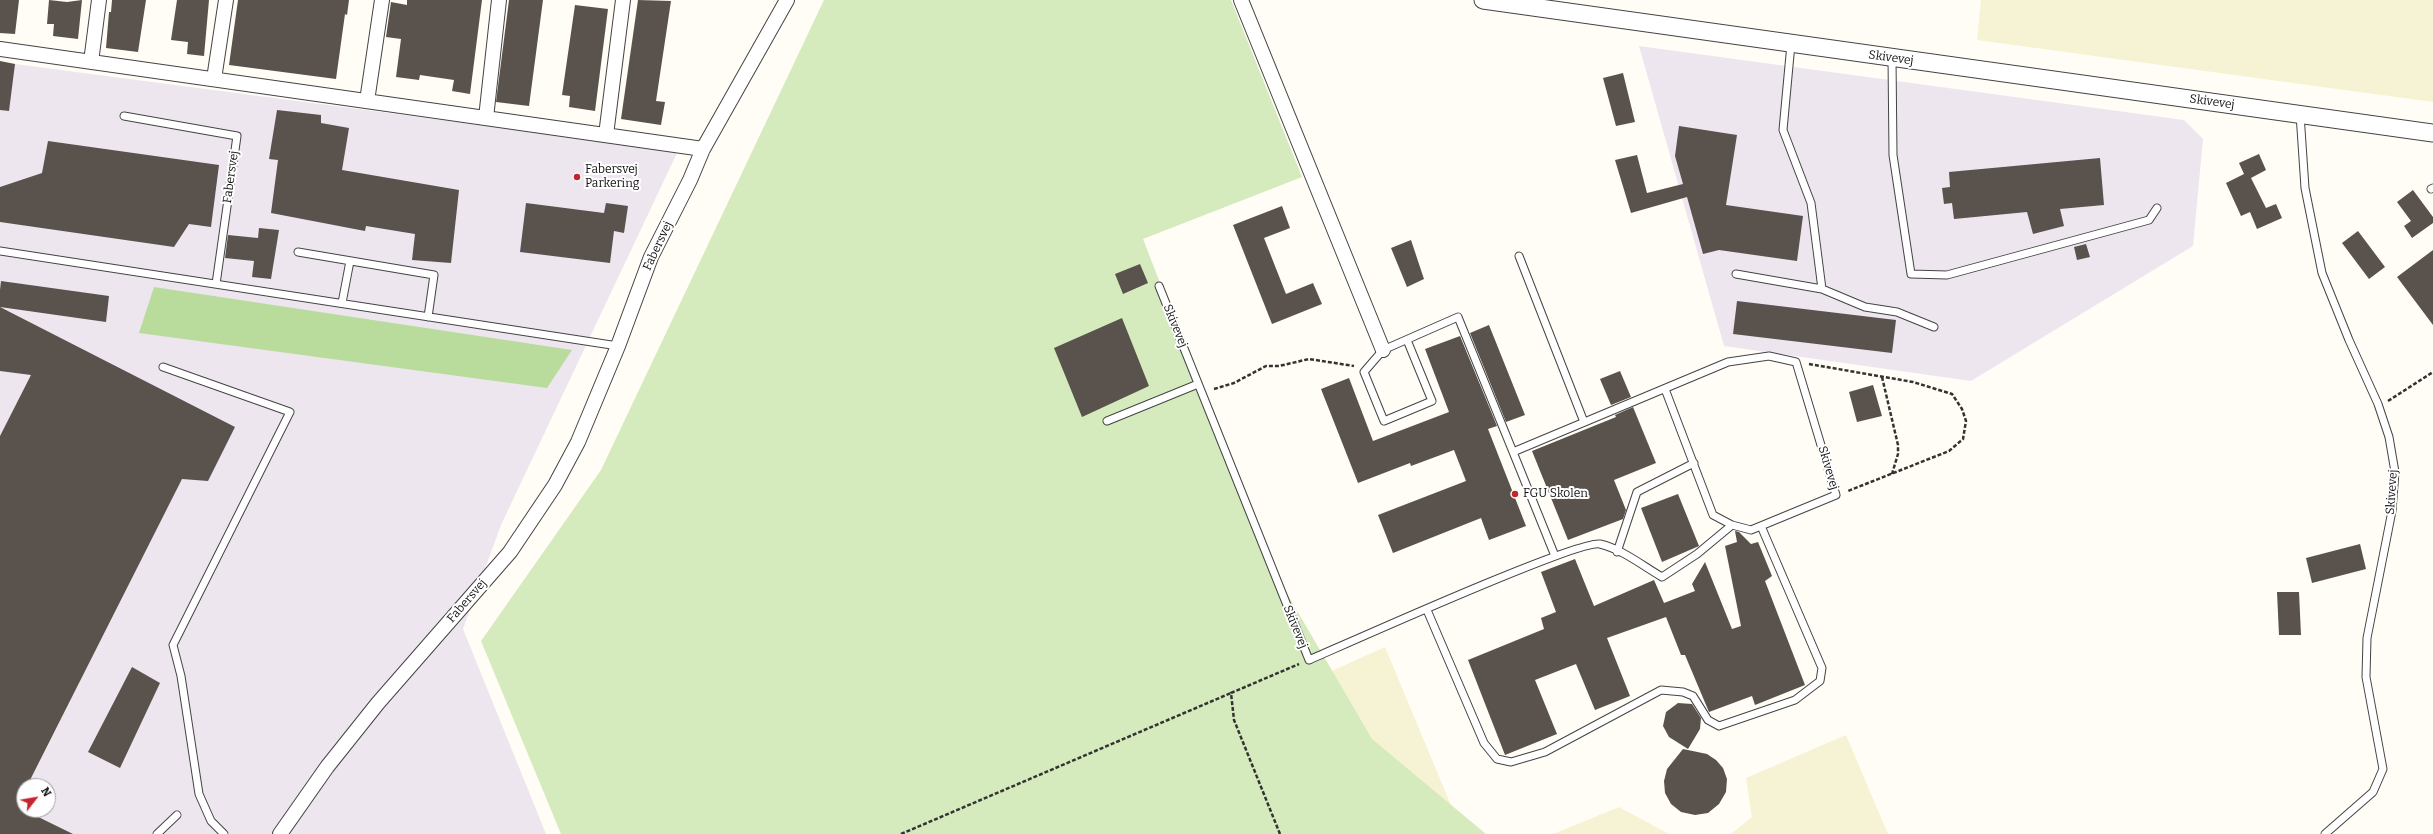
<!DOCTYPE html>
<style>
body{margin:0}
#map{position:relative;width:2433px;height:834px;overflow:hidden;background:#fffdf5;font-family:Bitter,serif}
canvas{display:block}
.north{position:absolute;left:16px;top:778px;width:40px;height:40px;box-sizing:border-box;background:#fff;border:1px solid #a0a0a0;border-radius:50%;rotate:59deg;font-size:11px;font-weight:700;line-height:16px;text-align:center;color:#111}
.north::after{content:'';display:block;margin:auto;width:14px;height:18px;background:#c4262e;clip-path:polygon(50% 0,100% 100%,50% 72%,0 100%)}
</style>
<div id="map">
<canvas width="2433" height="834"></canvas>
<div class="north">N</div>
</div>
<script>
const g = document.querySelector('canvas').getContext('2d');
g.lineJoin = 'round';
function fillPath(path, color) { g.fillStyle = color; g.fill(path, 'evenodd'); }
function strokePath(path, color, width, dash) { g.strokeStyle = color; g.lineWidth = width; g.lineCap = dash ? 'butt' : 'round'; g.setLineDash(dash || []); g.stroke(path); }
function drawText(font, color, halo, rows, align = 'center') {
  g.font = font + ' Bitter,serif'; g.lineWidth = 4; g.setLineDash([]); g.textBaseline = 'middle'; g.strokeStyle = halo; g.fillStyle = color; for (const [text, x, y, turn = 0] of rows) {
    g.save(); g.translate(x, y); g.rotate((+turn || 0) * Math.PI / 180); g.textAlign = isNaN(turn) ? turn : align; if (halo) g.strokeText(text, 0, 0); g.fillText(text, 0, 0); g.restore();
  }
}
fillPath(new Path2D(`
 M1639 46 2184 120 2203 139 2193 246 1971 381 1724 346Z
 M0 62 678 151 501 525 463 629 546 834H0ZM24 786H48V810H24Z`), '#eee6ef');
fillPath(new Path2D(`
 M1981 0H2433V102L1977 40Z
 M1385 647 1463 834 1247 709Z
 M1846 735 1888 834H1731L1752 817 1746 778Z
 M1619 807 1669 834H1553Z`), '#f6f3d4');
fillPath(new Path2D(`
 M824 0H1231L1302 177 1143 239 1268 561 1372 739 1486 834H561L481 641 601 470Z`), '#d5ebbd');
fillPath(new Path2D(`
 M154 287 572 350 547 388 139 333Z`), '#b9dc9c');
fillPath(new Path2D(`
 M0 0H19L15 34 0 33Z
 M49 0 67 2 82 0 78 39 53 36 54 24H47Z
 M112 0H146L138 52 106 48 109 12H111Z
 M177 0H209L204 56 187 54 188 42 171 40Z
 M238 0H349L347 15 345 14 336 79 229 65Z
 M407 0H482L470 94 452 91 454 80 420 75 419 80 396 77 401 39 386 37 391 2 407 5Z
 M509 0H543L529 106 496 102Z
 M638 0 671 1 656 101 665 102 661 125 621 119Z
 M575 5 608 9 595 111 569 107 570 96 562 95Z
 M0 61 15 64 9 111 0 110Z
 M1623 73 1635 122 1616 126 1603 78Z
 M277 110 321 115V123L349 128 342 170 459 190 451 263 412 260 415 234 366 226 365 231 271 213 278 160 269 159Z
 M1679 126 1737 135 1726 205 1803 216 1797 261 1719 250 1703 254 1687 197 1631 213 1615 160 1637 155 1647 193 1683 184 1675 156Z
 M48 141 219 165 211 227 189 224 174 247 0 222V187L42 173Z
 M2259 154 2266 170 2251 178 2266 208 2276 204 2282 218 2257 229 2250 212 2241 216 2226 183 2244 174 2239 163Z
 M2100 158 2104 205 2060 209 2064 226 2033 234 2027 212 1954 219 1952 203 1944 204 1942 188 1950 187 1949 172Z
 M2413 190 2433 217V223L2412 238 2404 226 2411 221 2397 202Z
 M526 203 604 213 606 203 628 206 624 233 614 231 610 263 520 252Z
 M1282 206 1290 228 1264 238 1286 294 1313 283 1322 304 1272 324 1233 225Z
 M259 228 279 230 271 279 252 277 254 261 225 258 228 235 258 238Z
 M2358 231 2385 267 2369 279 2342 243Z
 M1411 240 1424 279 1407 287 1391 248Z
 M2086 244 2090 257 2077 260 2074 247Z
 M2433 250V325L2397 277Z
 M1140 264 1148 283 1123 294 1115 274Z
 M1 281 109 296 106 322 0 307 235 427 208 481 182 479 27 786H24V810L73 834H0V436L31 375 0 371V290Z
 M1737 301 1896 320 1892 353 1733 334Z
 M1122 318 1149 386 1082 417 1054 348Z
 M1489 325 1525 415 1506 422 1470 333Z
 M1460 336 1497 426 1488 429 1526 526 1489 540 1481 518 1393 553 1378 515 1466 481 1454 450 1411 466 1410 463 1358 483 1321 389 1349 378 1373 441 1449 412 1425 349Z
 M1620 371 1631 397 1611 405 1600 379Z
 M1873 385 1882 416 1857 422 1849 392Z
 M1633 407 1656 463 1614 480 1626 510 1623 519 1568 540 1532 451 1616 417 1615 415Z
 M1678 494 1699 546 1662 562 1641 508Z
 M1735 531 1739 532 1751 544 1758 542 1772 576 1765 581 1805 685 1755 705 1752 696 1709 712 1685 655H1681L1666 617 1607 638 1630 696 1595 710 1576 664 1535 680 1557 734 1505 755 1468 660 1544 629 1541 618 1556 612 1541 572 1575 559 1594 606 1654 580 1664 603 1695 591 1692 584 1705 562 1732 629 1741 626 1725 546 1737 542Z
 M2360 544 2366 569 2312 583 2306 558Z
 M2277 592H2299L2301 635H2279Z
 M132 667 160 683 120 768 88 752Z
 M1678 703 1692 704 1701 718 1700 729 1688 749 1669 737 1663 726 1666 712Z
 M1683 749 1707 754 1716 760 1723 768 1727 779 1726 792 1719 804 1708 813 1695 815 1681 812 1671 804 1665 793 1664 781 1667 769Z`), '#5a524d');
const service = new Path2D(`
 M1791 44 1783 130 1811 203 1822 289 1865 307 1897 312 1934 327
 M1892 58 1893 155 1911 274 1947 275 2149 220 2157 208
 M2300 114 2305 188 2322 273 2349 340 2378 404 2389 437 2395 472 2392 511 2367 638 2366 677 2383 769 2373 792 2325 834
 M124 116 237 136 216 284
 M2431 189 2433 188
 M0 251 618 346
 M298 252 434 275 428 317
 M1519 256 1584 422
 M1736 274 1822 289
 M1159 286 1309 660C1346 644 1579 539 1600 544 1622 549 1643 566 1662 577L1697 554 1732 525
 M342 303 350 261
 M1407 340 1432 401 1384 421 1364 372 1383 350 1458 317 1513 452
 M163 367 290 412 173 645 181 676 199 794 211 821 224 834
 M1107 421 1198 384
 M1617 552 1637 492 1694 463
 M1555 556 1513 452 1728 362 1769 356 1796 362 1836 495 1751 530 1732 525 1713 515 1665 389
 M1427 610 1484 743 1497 759 1511 762 1545 752 1661 690 1683 692 1693 696 1708 720 1719 726 1795 700 1820 681 1822 668 1761 526
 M157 834 177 815`);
const minor = new Path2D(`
 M1241 0 1383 350
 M0 49 703 149
 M91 62 99 0
 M214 79 226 0
 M367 101 382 0
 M486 118 499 0
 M606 135 623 0
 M280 834 327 767 378 703 510 552 555 485 578 442 618 346 651 257 690 180 703 149 787 0`);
const tertiary = new Path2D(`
 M1483 0 2433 133`);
strokePath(service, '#444', 9);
strokePath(minor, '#444', 16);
strokePath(tertiary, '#444', 19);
strokePath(new Path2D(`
 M1809 364 1913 382 1952 394 1962 409 1966 421 1963 439 1949 451 1848 491
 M1882 377 1898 445V454L1892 474
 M1214 389 1234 383 1266 366H1279L1309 359 1354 366
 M2388 401 2433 372
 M901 834 1231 693
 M1280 834 1234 720 1231 693 1299 664`), '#333', 2.5, [4, 2]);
strokePath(service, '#fff', 7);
strokePath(minor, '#fff', 14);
strokePath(tertiary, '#fff', 17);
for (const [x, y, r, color] of [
 [577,177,4,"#c4262e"],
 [1515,494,4,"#c4262e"]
]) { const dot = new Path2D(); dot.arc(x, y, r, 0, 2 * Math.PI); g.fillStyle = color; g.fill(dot); strokePath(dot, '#fff', 1.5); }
drawText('12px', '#111', '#fff', [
 ["Skivevej",1891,58,8],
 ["Skivevej",2212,102,8],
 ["Fabersvej",231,177,-82],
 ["Fabersvej",658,246,-65],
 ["Skivevej",1175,326,68],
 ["Skivevej",1828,468,74],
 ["Skivevej",2392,492,-86],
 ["Fabersvej",467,601,-49],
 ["Skivevej",1295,627,68]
]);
drawText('12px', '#111', '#fff', [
 ["Fabersvej",585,170],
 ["Parkering",585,184],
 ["FGU Skolen",1523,494]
], 'left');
</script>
